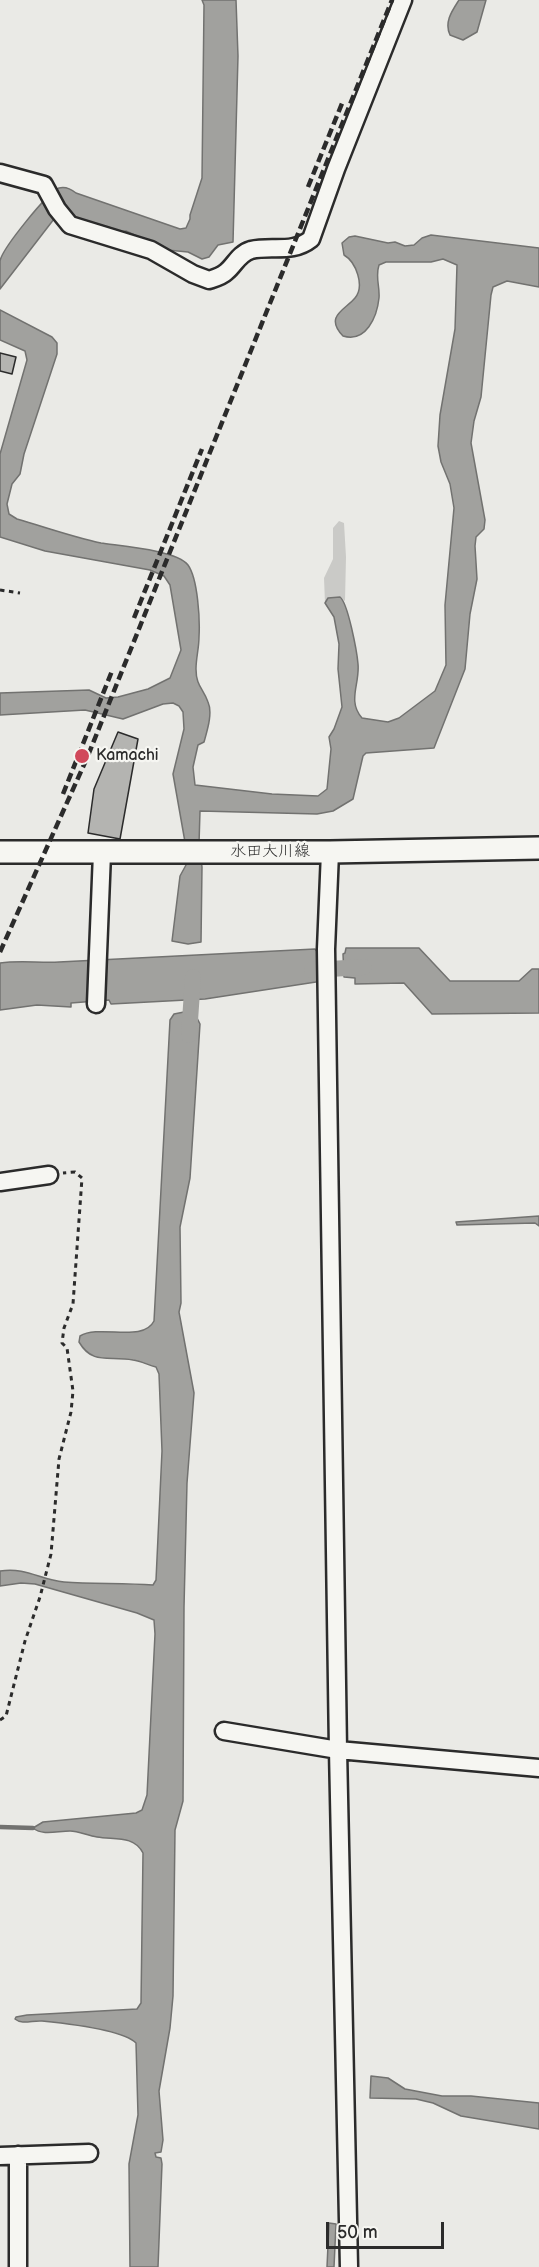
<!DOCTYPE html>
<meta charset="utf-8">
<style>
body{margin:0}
#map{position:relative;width:539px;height:2267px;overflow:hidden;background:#eaeae6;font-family:"Balsamiq Sans",sans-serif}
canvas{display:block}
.scale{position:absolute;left:326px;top:2222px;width:118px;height:27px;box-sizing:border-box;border:3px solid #2b2b2b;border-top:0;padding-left:8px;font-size:18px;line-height:21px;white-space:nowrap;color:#2b2b2b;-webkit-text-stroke:4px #f6f6f2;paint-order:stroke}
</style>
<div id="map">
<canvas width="539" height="2267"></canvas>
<div class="scale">50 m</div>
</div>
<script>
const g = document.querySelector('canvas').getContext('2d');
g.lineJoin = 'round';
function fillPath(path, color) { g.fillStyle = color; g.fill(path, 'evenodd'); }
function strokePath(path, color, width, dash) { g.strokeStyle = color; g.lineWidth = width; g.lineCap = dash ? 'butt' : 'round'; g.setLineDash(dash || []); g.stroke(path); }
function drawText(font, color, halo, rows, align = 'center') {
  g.font = font + ' "Balsamiq Sans","Klee One",sans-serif'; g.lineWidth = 4.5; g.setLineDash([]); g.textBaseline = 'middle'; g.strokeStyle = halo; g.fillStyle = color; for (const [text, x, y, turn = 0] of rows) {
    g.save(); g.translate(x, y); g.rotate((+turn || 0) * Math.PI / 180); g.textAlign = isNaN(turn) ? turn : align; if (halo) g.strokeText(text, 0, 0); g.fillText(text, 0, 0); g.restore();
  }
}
fillPath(new Path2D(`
 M339 521 344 523 346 557 345 601 340 597 328 598 325 603 324 578 333 559V528Z`), '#cacac7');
const water = new Path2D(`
 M202 0H236L238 56 233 242 218 245 209 257 202 259 188 252 167 250 126 231 113 233 79 221 64 210 54 219 0 289C0 280 0 270 0 261 2 249 47 193 59 188 66 186 71 189 76 193L180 229 186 228 190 219V215L202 178 204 5Z
 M459 0H486L477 32 463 40 450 35C444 22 452 11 459 0Z
 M431 235 539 248V287L507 281 493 287 491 295 481 397 474 421 471 443 485 520 484 529 476 537 475 546 477 579 470 614 465 669 434 748 366 753 363 756 353 799 333 811 317 814 200 811 199 844 202 867 201 942 188 944 172 941 180 876 186 865 185 842 173 774 184 729 183 712 179 706 173 703 163 704 123 719 85 710 0 715V693L89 690 106 698 118 697 148 689 170 678 181 650 170 585 164 576 150 570 45 551 0 537V454L27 360 25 351 0 340V310L52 337 57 343V354L24 454 20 474 12 484 7 504 9 514 17 519C45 527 73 537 101 543 120 546 177 550 188 565 198 579 200 620 199 637 199 648 196 658 196 669 196 686 203 688 208 702 213 713 207 731 204 742L198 745 193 767 195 785 272 794 318 796 327 789 331 749 329 737 334 729 342 707 338 669 339 644 334 617 325 603 328 598 340 597C348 603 357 652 358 664 360 684 347 701 362 718L388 722 399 718 435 691 446 665 445 605 454 508 450 484 441 462 438 446 440 415 455 329 457 265 443 259 431 262H386L379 265C375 277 380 286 379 298 377 317 366 343 343 336 324 316 345 310 355 298 365 286 356 262 344 255L342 243 349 237 355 236 388 243 395 242 405 246 414 245 422 238Z
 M346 948H419L450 981H519L532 969H539V1013L432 1014 404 983 355 984V978L344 977 343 954 345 953Z
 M315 949 319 954 323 977 318 978 316 982 205 999 111 1004 109 1000 71 1003V1007L37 1005 0 1010V963C19 960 39 963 59 962Z
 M184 1012 196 1016 200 1024 190 1178 180 1227 181 1303 179 1312 194 1393 187 1483 184 1607 183 1801 175 1830 173 1996 170 2028 159 2091 163 2140 161 2152 155 2153 156 2157 161 2158 162 2164 158 2267H130L129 2164 138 2115 136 2043C122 2029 62 2023 42 2021 33 2020 22 2025 15 2019L16 2017 27 2015 137 2009 141 2003 143 1853C134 1835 114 1840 97 1837 88 1836 79 1831 70 1831 57 1831 43 1836 33 1828L43 1822 136 1813 142 1810 147 1795 155 1634 154 1620 137 1613 35 1584 21 1583 0 1586V1571C27 1567 40 1580 64 1582 93 1584 123 1583 153 1585L156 1580 162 1451 159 1374 156 1367C148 1365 141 1361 133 1360 110 1355 93 1366 79 1342L80 1336C100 1324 143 1343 154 1321L170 1020 174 1014Z
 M539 1216V1226L535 1223 457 1225 456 1222Z
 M371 2076 388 2078 405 2089 442 2096H471L539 2103V2129L461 2116 433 2103 416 2099 370 2098Z
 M329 2223 336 2224 334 2267H327Z`);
fillPath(water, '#a1a19e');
strokePath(water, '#727270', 1.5);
strokePath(new Path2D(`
 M0 1827 33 1828`), '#727270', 4.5);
strokePath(new Path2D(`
 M312 970 364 967
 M189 1035 193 977`), '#a1a19e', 16);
const building = new Path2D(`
 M0 353 16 357 12 374 0 371Z
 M118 732 138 739 120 839 88 833 94 789Z`);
fillPath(building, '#b4b4b1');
strokePath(building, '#2b2b2b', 1.5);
const minor = new Path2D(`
 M0 173 44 185 57 209 70 225 151 250 193 274 209 280C215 278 222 276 226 272 235 265 238 254 251 250 272 245 292 254 311 239L336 169 403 0
 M330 852 326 949 338 1750 349 2267
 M96 1004 102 853
 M0 1182 49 1175
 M224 1731 338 1750 539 1768
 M0 2156 89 2153
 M18 2267V2155`);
const major = new Path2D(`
 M0 852H330L539 848`);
strokePath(minor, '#2b2b2b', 21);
strokePath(major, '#2b2b2b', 26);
strokePath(new Path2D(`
 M0 590 20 593
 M0 1720 6 1716 25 1641 40 1597 51 1554 59 1459 71 1412 73 1391 67 1348 62 1343 64 1328 73 1304 82 1178 75 1172 63 1173`), '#2b2b2b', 3, [4.5, 4.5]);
strokePath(minor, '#f6f6f2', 16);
strokePath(major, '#f6f6f2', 21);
strokePath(new Path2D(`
 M308 187 343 101
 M134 618 202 449
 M63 794 112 671
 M0 952 87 758 392 0`), '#2b2b2b', 4.5, [9, 4.5]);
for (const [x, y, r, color] of [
 [82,756,8,"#d1495b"]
]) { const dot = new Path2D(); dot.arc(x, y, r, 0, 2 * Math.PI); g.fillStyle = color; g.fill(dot); strokePath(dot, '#f6f6f2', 2); }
drawText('16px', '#2b2b2b', '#f6f6f2', [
 ["Kamachi",96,756]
], 'left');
drawText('16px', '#2b2b2b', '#f6f6f2', [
 ["水田大川線",270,852]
]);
</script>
